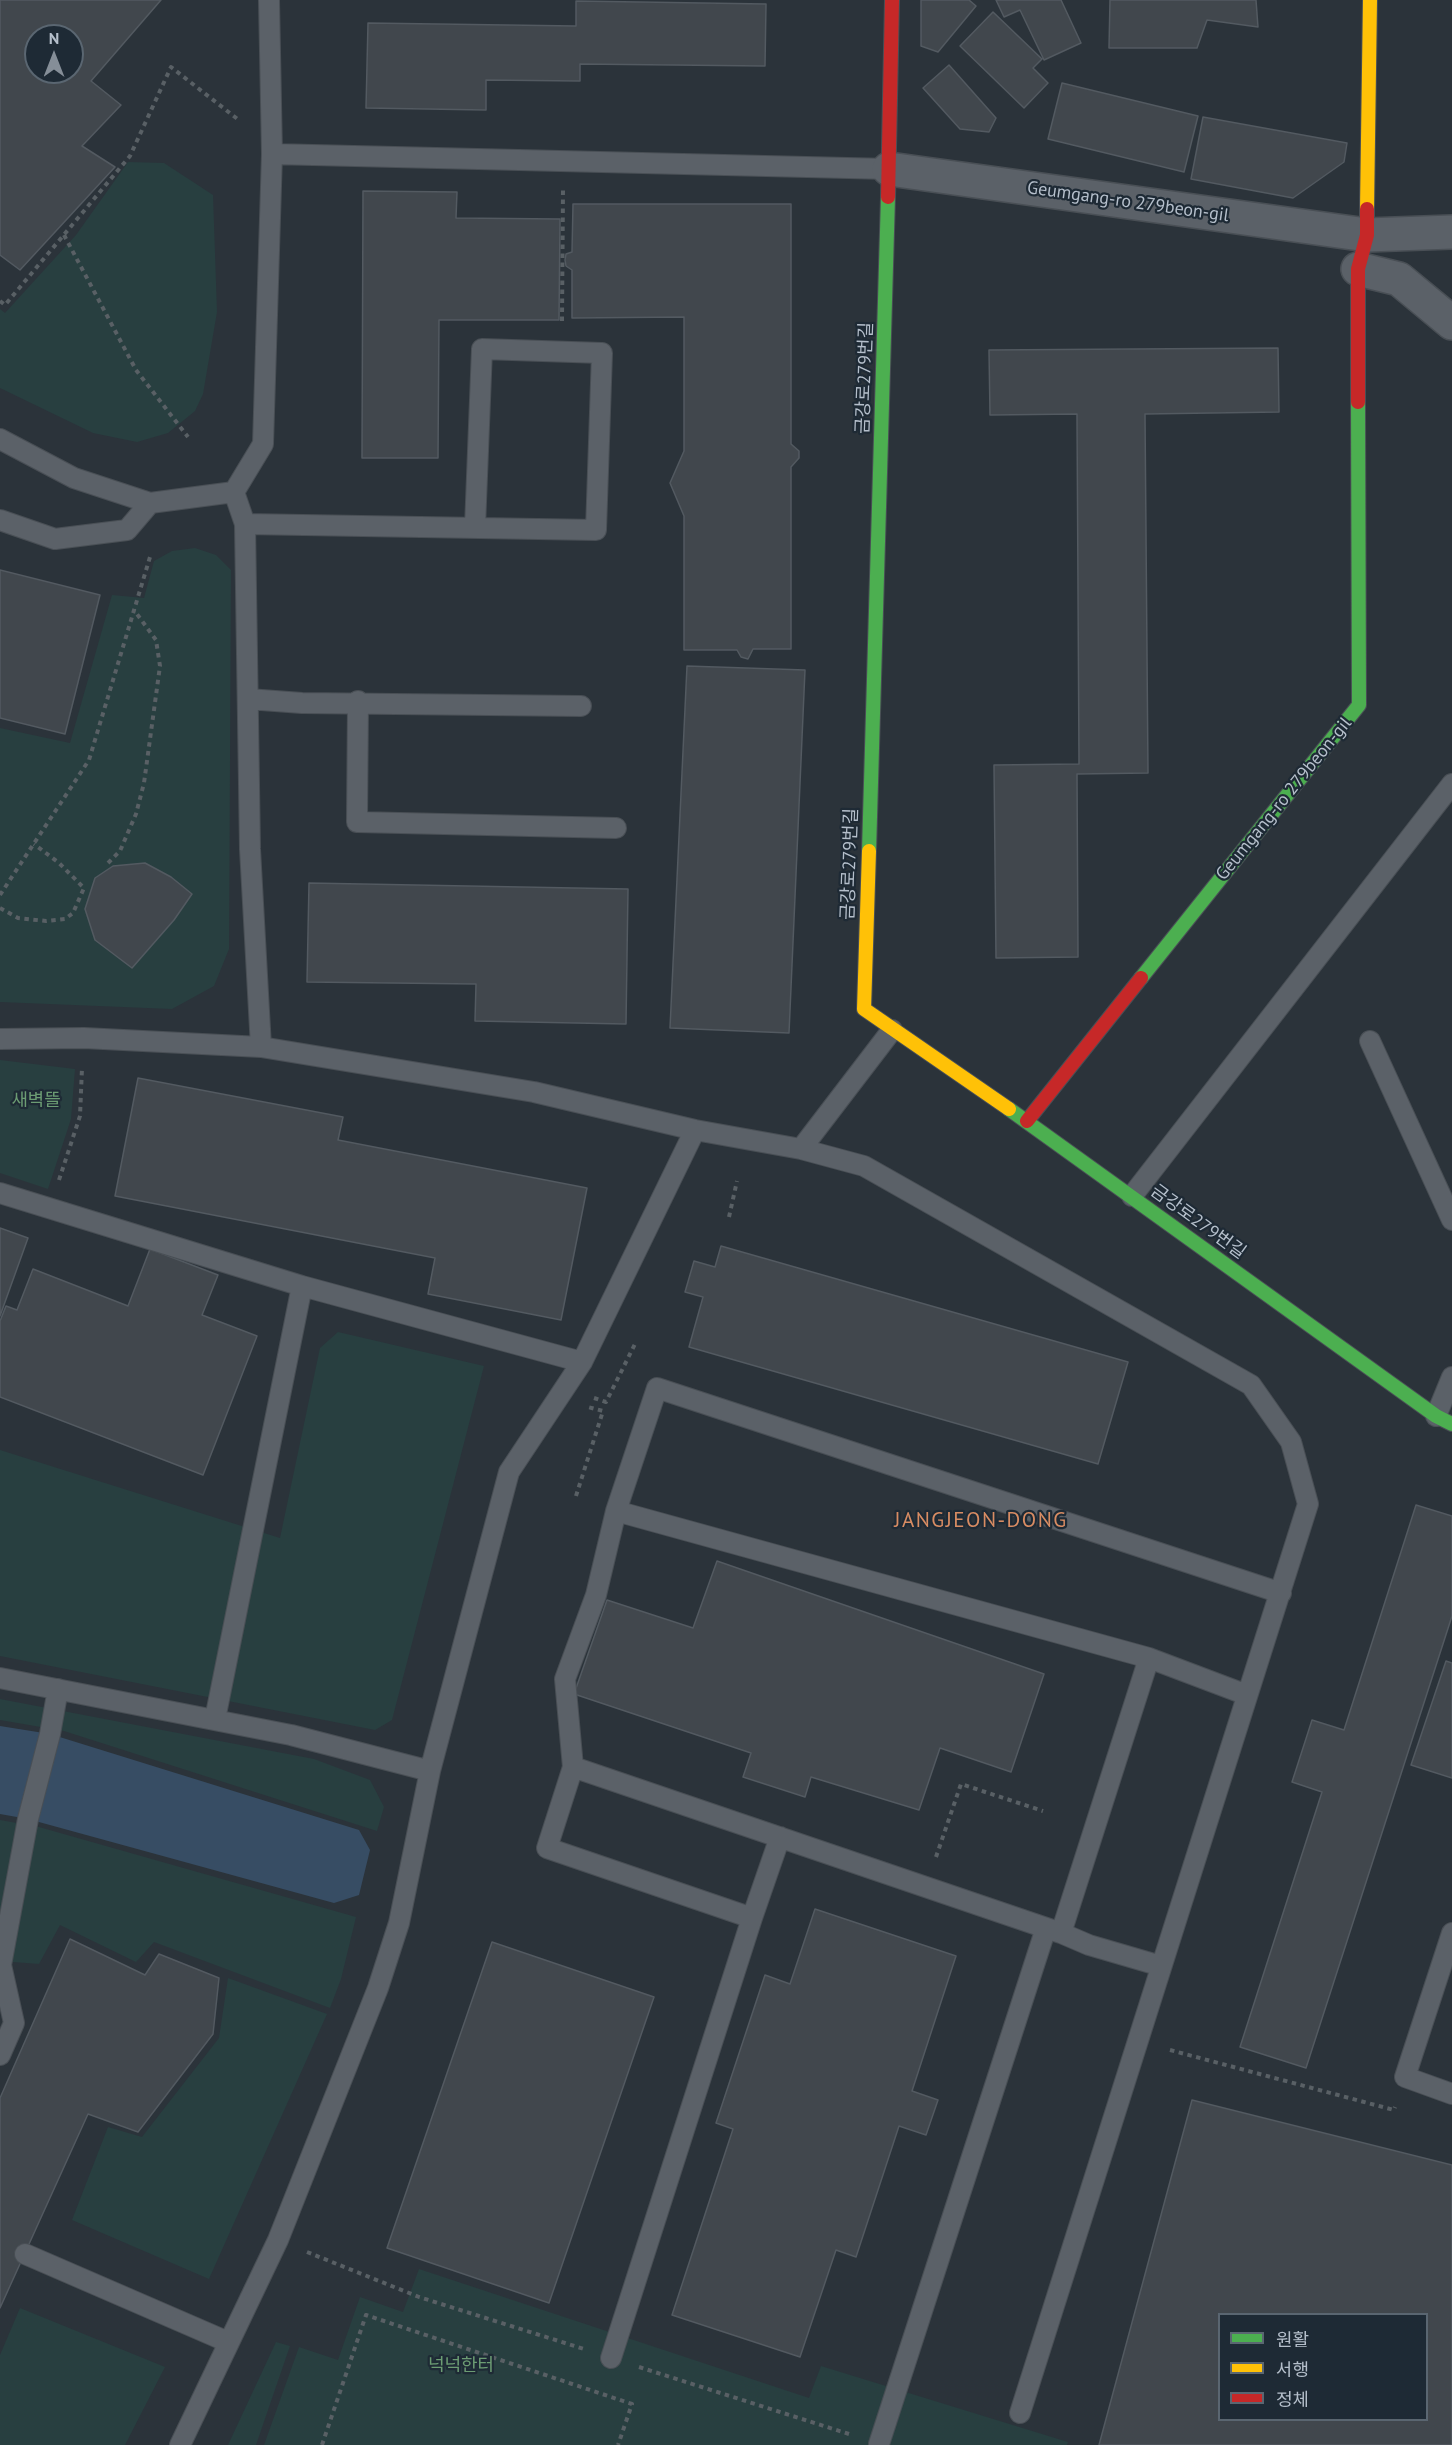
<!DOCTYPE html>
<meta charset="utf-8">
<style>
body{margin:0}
#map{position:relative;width:1452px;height:2445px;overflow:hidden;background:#2b333a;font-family:"PT Sans","Noto Sans KR",sans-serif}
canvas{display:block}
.legend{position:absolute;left:1218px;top:2313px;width:210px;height:108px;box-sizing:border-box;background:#1e2a35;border:2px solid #5a6671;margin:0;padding:8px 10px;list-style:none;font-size:18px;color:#b5bfcb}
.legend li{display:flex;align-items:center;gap:12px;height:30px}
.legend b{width:30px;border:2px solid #5a6671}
.north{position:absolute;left:24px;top:24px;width:60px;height:60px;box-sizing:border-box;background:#1e2a35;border:2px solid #5a6671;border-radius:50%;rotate:0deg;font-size:16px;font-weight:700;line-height:24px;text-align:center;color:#b5bfcb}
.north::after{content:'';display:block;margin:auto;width:21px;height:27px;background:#858e98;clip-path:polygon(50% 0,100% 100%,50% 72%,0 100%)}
</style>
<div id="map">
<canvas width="1452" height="2445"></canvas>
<ul class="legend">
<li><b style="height:8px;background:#4caf50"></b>원활</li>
<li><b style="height:8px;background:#ffc107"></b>서행</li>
<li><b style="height:8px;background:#c62828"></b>정체</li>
</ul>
<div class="north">N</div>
</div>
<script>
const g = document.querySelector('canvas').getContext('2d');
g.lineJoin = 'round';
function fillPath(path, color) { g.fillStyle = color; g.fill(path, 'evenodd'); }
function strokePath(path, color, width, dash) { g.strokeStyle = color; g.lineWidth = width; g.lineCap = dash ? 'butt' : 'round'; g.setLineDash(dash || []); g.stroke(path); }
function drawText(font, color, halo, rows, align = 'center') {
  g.font = font + ' "PT Sans","Noto Sans KR",sans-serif'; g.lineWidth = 4.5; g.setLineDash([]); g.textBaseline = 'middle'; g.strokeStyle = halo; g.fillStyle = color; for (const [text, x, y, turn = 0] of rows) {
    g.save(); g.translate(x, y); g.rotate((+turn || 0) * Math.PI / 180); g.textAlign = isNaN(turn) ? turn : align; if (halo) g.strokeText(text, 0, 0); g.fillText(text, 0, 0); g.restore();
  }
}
fillPath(new Path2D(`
 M128 162 164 163 213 195 217 312 203 394 195 411 168 433 137 442 93 433 0 388V309L5 313 76 235Z
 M195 548 216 555 231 570 229 949 214 986 172 1009 0 1002V728L70 743 112 595 144 598 154 561 172 551Z
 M0 1060 75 1069 71 1119 48 1189 0 1173Z
 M338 1332 484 1366 392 1720 375 1730 0 1656V1450L280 1538 320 1348Z
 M0 1699 314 1759 370 1780 384 1807 377 1831 64 1731 0 1720Z
 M0 1820 39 1827 356 1917 341 1979 330 2008 154 1942 136 1962 60 1925 39 1964 0 1961Z
 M228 1978 327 2014 209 2279 72 2220 108 2127 142 2137 219 2038Z
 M419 2269 809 2398 821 2366 1068 2442 1067 2445H264L299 2347 338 2360 360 2297 403 2312Z
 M20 2308 165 2367 125 2445H0V2355Z
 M276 2342 290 2346 256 2445H228Z`), '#283f40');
fillPath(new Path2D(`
 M0 1726 50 1734 359 1830 370 1850 359 1895 334 1903 28 1819 0 1814Z`), '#374d64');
const building = new Path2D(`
 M0 0H161L91 81 121 105 82 146 115 167 20 270 0 255ZM36 36H72V72H36Z
 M921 0H969L976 6 938 52 921 46Z
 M996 0H1061L1081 43 1044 60 1020 10 1004 17Z
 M1110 0H1256L1258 27 1207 20 1197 48H1109Z
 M576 1 766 4 765 66 580 64V81L486 80V110L366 108 368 23 576 26Z
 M993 12 1042 59 1033 68 1048 83 1024 108 960 46Z
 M949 65 996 118 989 132 960 129 923 88Z
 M1062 83 1198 116 1184 172 1048 139Z
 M1203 117 1347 143 1344 162 1293 198 1191 179Z
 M363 191 457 192 456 218 560 219 559 320H439L438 458H362Z
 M573 204H791V444L799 451V458L791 467V649H753L748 659 741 657 737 650H684V516L670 483 684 451V317L572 318V270L566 266 565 260 566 254 572 252Z
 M1278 348 1279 412 1145 414 1148 773 1077 774 1078 957 996 958 994 765 1079 764 1077 414 990 415 989 350Z
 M0 570 100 595 65 734 0 718Z
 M687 666 805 670 789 1033 670 1028Z
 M145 863 171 877 192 894 174 920 132 968 95 940 85 909 95 878 113 866Z
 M309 883 628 889 626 1024 475 1021 476 984 307 982Z
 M138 1078 343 1117 338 1140 587 1188 561 1320 428 1294 435 1258 115 1196Z
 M0 1228 28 1238 0 1316Z
 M721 1246 1128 1362 1098 1464 689 1347 703 1297 685 1292 694 1261 715 1267Z
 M150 1249 218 1275 202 1315 257 1336 203 1475 0 1397V1321L6 1306 17 1310 33 1269 128 1306Z
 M1416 1505 1452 1516V1616L1306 2068 1240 2047 1322 1792 1292 1782 1312 1720 1344 1730Z
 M717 1561 1044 1674 1011 1772 940 1748 919 1810 811 1777 805 1797 743 1777 751 1753 574 1694 607 1600 693 1628Z
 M1446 1661 1452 1663V1778L1411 1765Z
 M815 1909 956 1956 912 2091 938 2100 926 2135 899 2126 856 2257 836 2250 800 2357 672 2315 733 2129 716 2123 765 1975 790 1984Z
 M70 1939 145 1975 159 1954 219 1978 213 2034 138 2132 88 2114 0 2308V2098Z
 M492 1942 654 1997 549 2303 387 2248Z
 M1192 2100 1452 2165V2445H1099ZM1220 2314H1426V2420H1220Z`);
fillPath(building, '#41474d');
strokePath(building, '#535a61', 1.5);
const lane = new Path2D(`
 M269 0 272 154
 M889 169 272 154 263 444 234 492 245 524 250 849 261 1047 534 1092 695 1130 801 1149 864 1166 1251 1385 1291 1442 1308 1504 1020 2413
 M0 439 74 478 150 503 234 492
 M0 520 55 539 127 530 150 503
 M245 524 596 530 602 353 482 349 475 527
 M248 699 302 703 581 706
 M358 701 357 822 616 828
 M0 1039 84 1038 261 1047
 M1370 1041 1452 1220
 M801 1149 892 1030
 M0 1193 302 1286 582 1362
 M1132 1196 1452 784
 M1436 1416 1452 1377
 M616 1511 1149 1658 1247 1695
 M0 1678 291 1735 430 1771
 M215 1719 302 1286
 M573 1767 1061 1933 1089 1945 1161 1966
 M780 1837 752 1918 547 1848 573 1767 565 1679 596 1595 616 1511 657 1388 1281 1593
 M1061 1933 1149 1658
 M1452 1933 1405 2077 1452 2094
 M0 2055 14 2023 1 1965 28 1819 50 1734 58 1689
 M25 2254 228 2342
 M611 2358 752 1918
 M879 2444 1046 1928
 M180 2445 278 2240 378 1988 399 1923 430 1771 509 1472 582 1362 695 1130`);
const street = new Path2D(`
 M889 169 1367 235 1452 232
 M1358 269 1399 279 1452 323`);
const fast = new Path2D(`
 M869 851 888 197
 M1141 978 1359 705 1358 402
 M1009 1109 1436 1416 1452 1424`);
const slow = new Path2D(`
 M1367 209 1370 0
 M869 851 864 1009 1009 1109`);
const jam = new Path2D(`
 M888 197 892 0
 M1358 402V269L1367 235V209
 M1027 1121 1141 978`);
strokePath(lane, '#494f55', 22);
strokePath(street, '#494f55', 36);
strokePath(fast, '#494f55', 16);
strokePath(slow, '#494f55', 16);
strokePath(jam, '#494f55', 16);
strokePath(new Path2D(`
 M64 235 136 370 188 437
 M0 301 5 305 130 156 171 67 240 121
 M562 321 563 190
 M108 863 120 851 136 814 144 783 160 666 156 640 134 610
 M0 895 89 760 150 557
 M0 908 18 918 46 921 65 919 73 913 84 888 59 863 34 844
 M59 1180 80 1116 82 1068
 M729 1217 737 1181
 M594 1398 606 1402 636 1342
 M576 1496 603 1411 588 1407
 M936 1857 961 1784 1043 1811
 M1170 2050 1394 2110 1395 2107
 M307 2252 419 2297 584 2349
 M639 2367 849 2434
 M322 2445 366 2315 632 2404 618 2445`), '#596065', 4, [4.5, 4.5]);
strokePath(lane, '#5b6168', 20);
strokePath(street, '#5b6168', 33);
strokePath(fast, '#4caf50', 14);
strokePath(slow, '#ffc107', 14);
strokePath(jam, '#c62828', 14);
drawText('18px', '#b5bfcb', '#1e2a35', [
 ["Geumgang-ro 279beon-gil",1128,202,8],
 ["금강로279번길",865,378,-88],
 ["Geumgang-ro 279beon-gil",1284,799,-51],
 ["금강로279번길",850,864,-88],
 ["금강로279번길",1198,1222,36]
]);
drawText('18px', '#6c9c73', '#1e2a35', [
 ["새벽뜰",36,1101],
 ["넉넉한터",461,2366]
]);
g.letterSpacing = '1.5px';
drawText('21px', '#d88c63', '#1e2a35', [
 ["JANGJEON-DONG",981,1521]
]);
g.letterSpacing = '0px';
</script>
